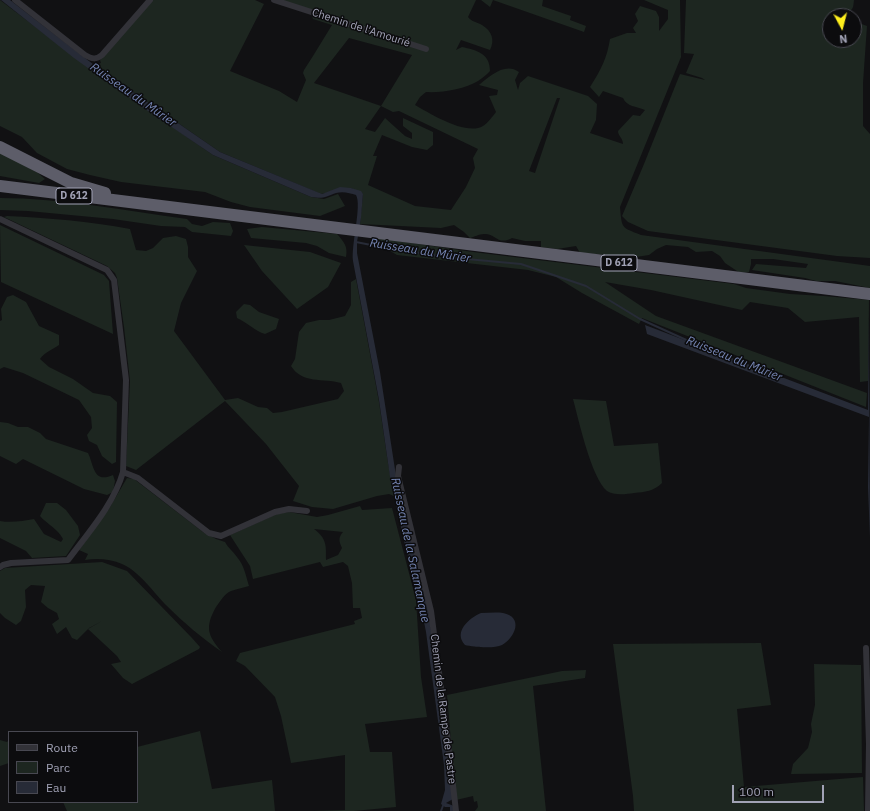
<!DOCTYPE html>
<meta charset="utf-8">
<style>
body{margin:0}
#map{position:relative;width:870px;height:811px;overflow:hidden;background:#111113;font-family:"IBM Plex Sans",sans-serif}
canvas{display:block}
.legend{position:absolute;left:8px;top:731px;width:130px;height:72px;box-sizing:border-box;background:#0c0c0e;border:1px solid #484851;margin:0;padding:5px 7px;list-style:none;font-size:12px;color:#a1a2b5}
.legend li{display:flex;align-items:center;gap:8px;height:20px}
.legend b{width:20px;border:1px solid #484851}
.north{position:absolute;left:822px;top:8px;width:40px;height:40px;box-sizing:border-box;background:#0c0c0e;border:1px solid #484851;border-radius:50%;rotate:173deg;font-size:11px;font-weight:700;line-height:16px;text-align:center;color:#a1a2b5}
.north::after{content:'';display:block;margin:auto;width:14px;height:18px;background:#ffef1d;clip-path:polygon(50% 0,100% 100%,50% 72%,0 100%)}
.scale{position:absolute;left:732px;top:785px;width:92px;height:18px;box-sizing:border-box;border:2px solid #a1a2b5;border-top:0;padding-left:5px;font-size:12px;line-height:14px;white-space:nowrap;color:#a1a2b5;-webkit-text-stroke:3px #0c0c0e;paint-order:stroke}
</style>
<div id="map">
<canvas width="870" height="811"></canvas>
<ul class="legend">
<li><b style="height:5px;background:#323238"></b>Route</li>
<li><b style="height:11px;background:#1d2620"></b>Parc</li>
<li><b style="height:11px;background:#272b37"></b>Eau</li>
</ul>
<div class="north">N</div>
<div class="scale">100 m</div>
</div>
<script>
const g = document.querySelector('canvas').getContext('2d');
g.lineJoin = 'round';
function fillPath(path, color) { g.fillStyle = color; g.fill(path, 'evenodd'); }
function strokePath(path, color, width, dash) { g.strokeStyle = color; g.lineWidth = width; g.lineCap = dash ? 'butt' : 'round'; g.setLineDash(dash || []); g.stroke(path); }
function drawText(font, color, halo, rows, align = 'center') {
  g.font = font + ' "IBM Plex Sans",sans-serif'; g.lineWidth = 3; g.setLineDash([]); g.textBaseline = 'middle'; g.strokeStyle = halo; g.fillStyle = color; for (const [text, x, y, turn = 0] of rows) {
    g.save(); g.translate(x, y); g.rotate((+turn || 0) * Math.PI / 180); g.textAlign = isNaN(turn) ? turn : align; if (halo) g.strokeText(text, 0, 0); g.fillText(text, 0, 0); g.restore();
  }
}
fillPath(new Path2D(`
 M0 0 109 83 213 155 311 197 324 199 338 194 345 206 320 216 250 207 231 202 205 192 121 182 90 175 67 169 37 153 22 137 0 126Z
 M153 0H255L264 4 230 71 279 91 297 102 306 80 303 73 304 70 313 56 332 25 313 19 310 10 281 0H476L468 17C472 22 477 22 482 25 492 31 495 40 490 50L461 40 456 50 462 47C476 50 490 53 490 71 487 74 483 78 478 81 465 89 442 93 426 92L420 97 415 105C431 114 466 136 483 126 488 123 492 117 496 112L489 96 497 95 498 90 479 85C490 76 505 62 519 72L515 80 518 90 520 83 528 76 588 96 597 104 596 120 590 133 623 144C623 138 618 136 618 131L633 115 640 116 645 110C636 106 627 107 623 98L603 91 599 97 590 87C601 70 607 58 610 39L627 33H636L633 28 638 21 635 14 640 6 656 11 659 17V31L668 19V10L644 0H680L681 57 620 207C622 229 621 227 641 235L870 266V288L835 281H816L805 278 752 270 756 264 806 268 808 264 773 259H751V264L749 272 740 273 725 263 720 256 712 251 696 252 688 247 666 245 657 249 649 255 636 257 580 253 576 246 557 249 541 247V241H525L512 238C498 246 495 233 484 234 479 234 474 237 470 238L464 232 454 225 441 228 360 224 363 194 351 188 321 194 220 152 94 65 101 63 100 60ZM349 38 412 55 381 106 314 83ZM557 98H560L535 173 529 171ZM381 106 393 112 399 111 478 149 473 158 475 168 466 187 451 210 415 206 368 185 377 156H373L382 135 412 147 427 150 433 145V132L403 118V126L412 133V139L405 136 385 118 375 132 365 129Z
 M481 0H543L542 6 571 16 570 20 586 26 584 32 493 0 490 7Z
 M686 0H854C853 10 853 9 845 13L843 16H830V40H854V25L855 30 859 23 867 26 863 83V126L870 134V258L837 256 648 231 628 222 622 216 644 164 680 74 705 80 702 78 686 73 694 54 684 53Z
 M0 152 38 173 45 179 39 183 0 176Z
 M0 198C63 198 125 211 187 219L192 224 202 226 213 222 230 223 233 231 231 236 192 232 185 227 161 226 113 219 28 211 0 210Z
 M7 216C48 218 89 221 130 229L136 250 146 251 153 248 163 238 176 236 186 239 188 247V257L197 271 181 303 174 331 225 400 238 398 258 407 267 408 273 413 282 412 338 399 344 391 341 383C323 378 302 384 291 366L295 359 299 332 306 323 319 320H329L345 316 351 305V282L356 279 379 402 388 463 394 496 389 494 377 496 333 509 312 507 293 501 299 486 266 444 225 401 136 470 126 466 130 381 124 327 117 278 115 273 107 266 4 217Z
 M0 225 104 275 109 281 113 334 1 282Z
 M262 227 337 234C344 242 348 246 346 257L329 253 317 246 306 243 251 238 247 229Z
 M378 238 473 252 734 284 746 288 790 294 824 296 869 300 868 381 860 382 859 317 805 322 788 308 750 302 742 310 651 290 605 282 656 316 867 393 866 407 642 318 639 324 582 293 556 277 528 270 397 255 380 245Z
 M244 245 310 252 341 263 328 287 297 309 262 271Z
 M13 295 26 302 39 326 59 335V345C52 350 45 352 40 359L49 367 73 379 93 393 110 396 117 402 116 462 112 464 102 456 97 445 89 441 87 435 92 428 91 417 79 400 23 373 4 367 0 369V321L2 320 1 309 7 297Z
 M244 304 250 305 259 312 279 319 276 329 265 334C255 331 248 323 237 318L236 312Z
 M573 399 606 401 614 446 658 443 662 483C654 491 645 492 634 493 627 494 614 496 607 491 591 477 579 421 573 399Z
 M0 422 8 423 18 427H28L40 433 46 439 88 453C94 465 93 484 113 475L115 481 113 492 107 495 84 489 23 459 16 464 0 456Z
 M127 478 134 479 203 532 216 539 225 542C228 548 233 551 237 557 244 565 246 576 249 586 243 588 236 589 231 591 224 594 220 602 216 607 205 627 207 635 222 652 202 638 184 623 167 606 154 593 139 571 122 564 111 559 97 558 85 560L88 554 79 550 110 507Z
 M46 503H57L66 510 78 526 80 535 66 556 32 558 26 551 0 538V521C11 523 23 521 34 519L44 534 61 542 63 539C58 529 47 524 40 516Z
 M360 506 362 510 392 508 416 600 421 677 427 717 365 724 370 752H392L396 807 354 811H314L345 810V755L291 763 281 716 275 697 245 666 236 661 240 653 355 624 354 621 362 618 360 608H353L352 583 348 566 343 562 323 567 320 562 253 579 250 566 230 535 277 514 289 512 317 517 328 515ZM314 529 343 532C338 538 339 541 342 548L338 555 326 560C326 545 327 539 314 529Z
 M102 562 127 571 192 638 200 647 199 649 132 684 123 678 111 664 121 662 117 656 88 629 102 621 89 628 77 640 72 638 66 627 57 634 52 624 59 619 57 613 48 608 41 602 45 586 31 585 25 590 26 607 21 621 16 625 5 618 0 613V571L5 568Z
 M761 643 771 705 737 709 744 787 863 777 864 811H634L633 796 613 644Z
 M814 664 861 665 862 773 791 774 793 764 808 748 812 732 811 724 815 705Z
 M586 670 585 678 533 686 546 811H475L478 807 477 801 474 802 473 796 456 800 447 695 562 671Z
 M200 731 212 789 272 780 275 811H67L63 802H137V747Z
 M0 740 7 742 9 740V763L0 766Z`), '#1d2620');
fillPath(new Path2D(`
 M1 0H10L98 68 220 152 322 194 340 187 351 188 361 191 363 194 361 218 357 242V253L380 372 396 476 427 600 453 799 446 803 454 806 455 811H450V807H445L441 804 445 790 444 765 426 632 420 602 404 541 390 477 379 400 353 261C351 245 362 205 356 195 350 193 343 191 336 193 325 197 324 199 311 197L213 155 145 109 74 58Z
 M869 318 870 538 868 487 869 417 647 334 645 325 868 410Z
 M481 613C488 613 496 612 503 613 524 617 515 638 502 645 494 649 473 647 465 645 453 632 469 618 481 613Z`), '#272b37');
strokePath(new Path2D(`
 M356 242 376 246 445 257 521 264 586 286 640 319 715 353
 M441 811 444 803`), '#272b37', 2);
strokePath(new Path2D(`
 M15 0 85 55C92 59 96 60 102 55L150 0
 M274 0 426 49
 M0 219 107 270 114 280 126 380 123 472C114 504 88 533 68 560L11 563 3 565 0 567
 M399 467 398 476 431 611 447 734 456 811
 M123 472 138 478 209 533 221 536 275 512 289 509 307 511
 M866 648 869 744 868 811`), '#323238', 6);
strokePath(new Path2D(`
 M0 147 71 183 105 193
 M0 186 870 294`), '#5d5d69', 12);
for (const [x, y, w] of [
 [74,196,36],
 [619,263,36]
]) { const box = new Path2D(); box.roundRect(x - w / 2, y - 8, w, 16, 3); g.fillStyle = '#0c0c0e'; g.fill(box); strokePath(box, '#a1a2b5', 1); }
drawText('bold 10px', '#a1a2b5', null, [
 ["D 612",74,196],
 ["D 612",619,263]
]);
drawText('11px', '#a1a2b5', '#0c0c0e', [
 ["Chemin de l'Amourié",361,28,18],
 ["Chemin de la Rampe de Pastre",443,709,83]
]);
drawText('italic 12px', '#7585b3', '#0c0c0e', [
 ["Ruisseau du Mûrier",133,95,35],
 ["Ruisseau du Mûrier",420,251,9],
 ["Ruisseau du Mûrier",734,359,22],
 ["Ruisseau de la Salamanque",410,550,78]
]);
</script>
